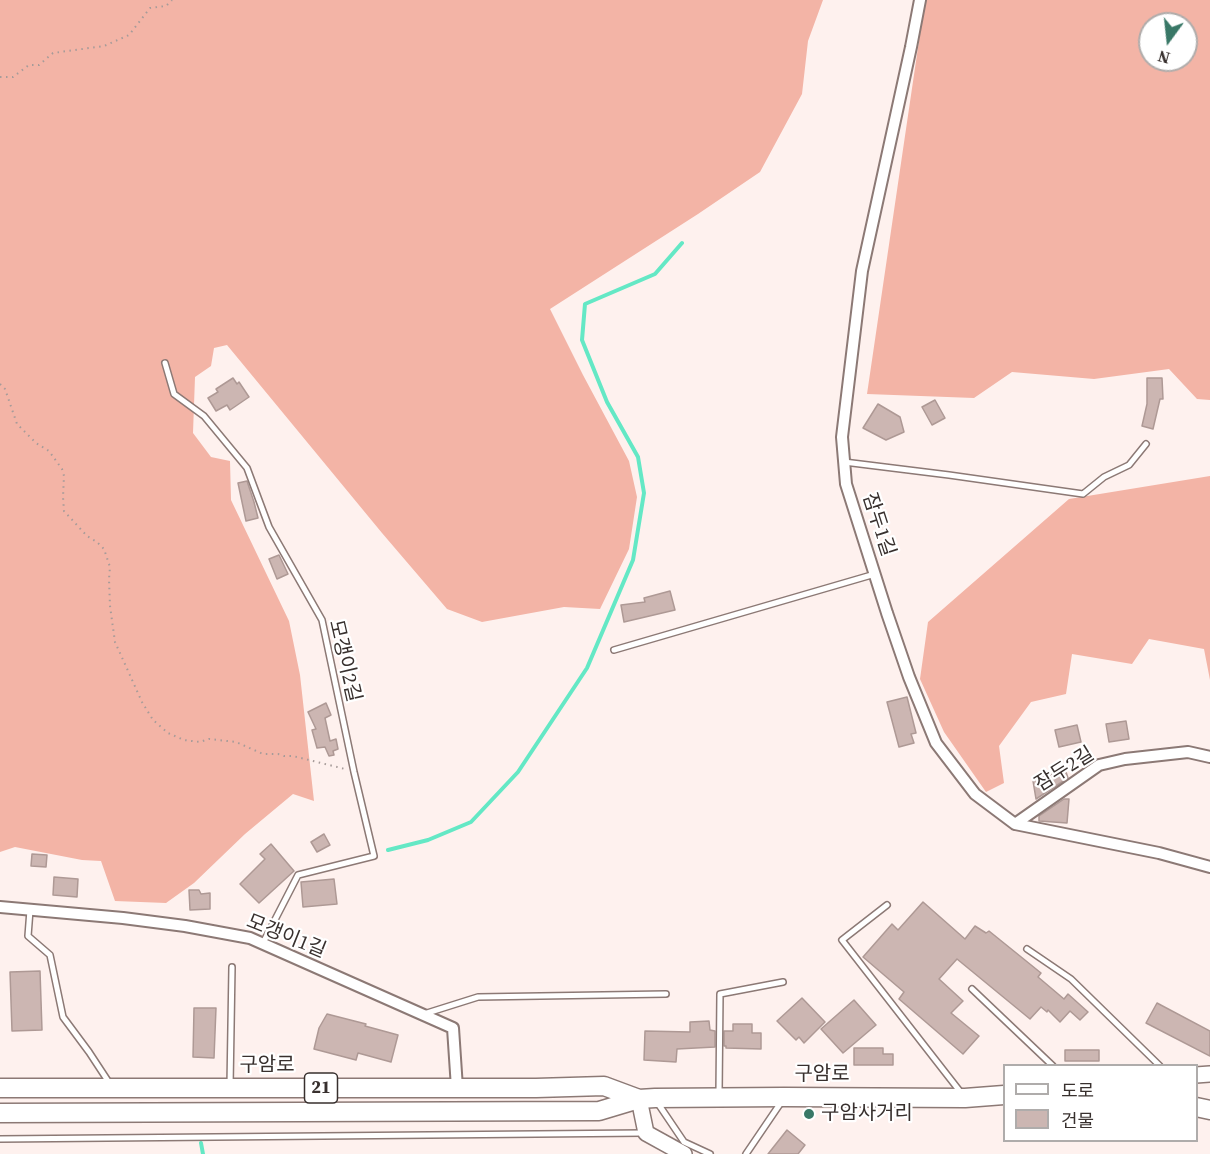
<!DOCTYPE html>
<meta charset="utf-8">
<style>
body{margin:0}
#map{position:relative;width:1210px;height:1154px;overflow:hidden;background:#fef1ee;font-family:"Source Serif 4","Noto Sans KR",serif}
canvas{display:block}
.legend{position:absolute;left:1003px;top:1064px;width:195px;height:78px;box-sizing:border-box;background:#fff;border:2px solid #afacab;margin:0;padding:8px 10px;list-style:none;font-size:18px;color:#38302e}
.legend li{display:flex;align-items:center;gap:12px;height:30px}
.legend b{width:30px;border:2px solid #afacab}
.north{position:absolute;left:1138px;top:12px;width:60px;height:60px;box-sizing:border-box;background:#fff;border:2px solid #afacab;border-radius:50%;rotate:195deg;font-size:16px;font-weight:700;line-height:24px;text-align:center;color:#38302e}
.north::after{content:'';display:block;margin:auto;width:21px;height:27px;background:#397867;clip-path:polygon(50% 0,100% 100%,50% 72%,0 100%)}
</style>
<div id="map">
<canvas width="1210" height="1154"></canvas>
<ul class="legend">
<li><b style="height:8px;background:#fff"></b>도로</li>
<li><b style="height:16px;background:#ccb6b2"></b>건물</li>
</ul>
<div class="north">N</div>
</div>
<script>
const g = document.querySelector('canvas').getContext('2d');
g.lineJoin = 'round';
function fillPath(path, color) { g.fillStyle = color; g.fill(path, 'evenodd'); }
function strokePath(path, color, width, dash) { g.strokeStyle = color; g.lineWidth = width; g.lineCap = dash ? 'butt' : 'round'; g.setLineDash(dash || []); g.stroke(path); }
function drawText(font, color, halo, rows, align = 'center') {
  g.font = font + ' "Source Serif 4","Noto Sans KR",serif'; g.lineWidth = 4.5; g.setLineDash([]); g.textBaseline = 'middle'; g.strokeStyle = halo; g.fillStyle = color; for (const [text, x, y, turn = 0] of rows) {
    g.save(); g.translate(x, y); g.rotate((+turn || 0) * Math.PI / 180); g.textAlign = isNaN(turn) ? turn : align; if (halo) g.strokeText(text, 0, 0); g.fillText(text, 0, 0); g.restore();
  }
}
fillPath(new Path2D(`
 M0 0H823L808 41 802 94 760 172 698 214 550 309 583 375 629 461 637 497 629 549 600 609 564 607 482 622 447 609 382 533 227 345 214 348 211 366 195 377 193 433 211 457 230 461 231 500 289 621 300 675 314 801 293 794 245 834 194 883 166 903 115 901 101 861 82 860 15 847 0 852Z
 M925 0H1210V400L1197 399 1169 369 1094 379 1012 372 974 398 867 394ZM1150 24H1186V60H1150Z
 M1210 476V680L1204 649 1149 639 1132 664 1072 654 1066 694 1031 702 999 746 1004 783 986 792 944 732 920 679 928 622 1069 499Z`), '#f3b4a6');
strokePath(new Path2D(`
 M388 850 428 840 471 822 518 772 587 668 633 560 644 493 638 457 607 402 582 340 585 304 655 274 682 243
 M201 1143 203 1154`), '#64e8c5', 4);
const building = new Path2D(`
 M233 378 237 384 239 382 249 397 230 410 227 405 216 411 208 398 218 392 216 389Z
 M1147 378H1162L1163 399H1160L1153 429 1142 426 1147 404Z
 M935 400 945 418 932 425 922 407Z
 M878 404 900 417 904 432 886 440 863 428Z
 M247 481 254 502 258 518 246 521 238 483Z
 M279 555 288 574 277 579 269 559Z
 M670 591 675 610 624 622 621 605 645 602 644 598Z
 M907 697 916 733 911 734 914 743 899 747 887 702Z
 M326 703 331 715 325 718 330 741 336 739 338 749 333 751 334 755 329 756 325 747 317 748 312 730 316 729 308 712Z
 M1126 721 1129 739 1109 742 1106 724Z
 M1077 725 1081 742 1059 747 1055 730Z
 M1065 769 1068 778 1036 799 1033 781Z
 M1064 799H1069L1067 823 1039 821V816Z
 M324 834 330 845 317 852 311 842Z
 M271 844 294 871 259 903 240 884 265 859 260 854Z
 M32 854 47 855 46 867 31 866Z
 M54 877 78 879 77 897 53 895Z
 M334 879 337 904 303 907 301 882Z
 M189 890H199L201 894 210 893V909L190 910Z
 M923 902 965 939 975 926 986 933 989 931 1041 973 1038 977 1064 999 1068 994 1088 1012 1080 1020 1070 1011 1060 1022 1048 1010 1047 1012 1041 1007 1030 1019 957 959 939 979 963 1001 951 1013 979 1036 963 1054 899 999 904 992 863 957 892 924 898 930Z
 M40 971 42 1030 12 1031 10 972Z
 M802 998 825 1022 804 1043 799 1037 796 1040 777 1021Z
 M854 1000 876 1025 843 1053 821 1029Z
 M1157 1003 1210 1031V1056L1146 1023Z
 M194 1008H216L214 1058 193 1057Z
 M327 1014 366 1024 365 1026 398 1035 391 1062 358 1053 356 1060 314 1049 319 1028Z
 M709 1021 710 1030 715 1031V1047L677 1049 676 1062 644 1060 645 1031 690 1032V1022Z
 M733 1024H752V1033H761V1049L726 1048V1046H724V1031H733Z
 M854 1048H883V1054H893V1065H854Z
 M1065 1050H1099V1061H1065Z
 M787 1130 805 1145 798 1154H768Z`);
fillPath(building, '#ccb6b2');
strokePath(building, '#ae9995', 1.5);
const lane = new Path2D(`
 M165 363 174 394 204 416 247 468 269 527 322 620 354 772 374 856 298 875 263 943
 M844 462 949 475 1083 494 1104 477 1129 465 1146 444
 M614 650 875 574
 M887 905 842 940 962 1094
 M30 910 28 936 50 955 63 1017 89 1052 110 1084
 M1027 949 1071 979 1160 1066
 M972 989 1053 1066
 M424 1014 478 997 666 994
 M230 1086 232 967
 M719 1093 720 994 783 982
 M657 1102 684 1142 710 1154
 M0 1139 644 1133
 M746 1154 782 1101`);
const street = new Path2D(`
 M920 0 911 47 862 271 842 437 846 484 887 613 909 677 936 743 975 794 1015 824 1159 853 1210 867
 M1015 824 1099 765 1125 759 1188 752 1210 757
 M0 907 123 918 185 926 250 938 453 1028 457 1088`);
const secondary = new Path2D(`
 M1196 1075 1210 1074
 M639 1099 646 1133 684 1154`);
const primary = new Path2D(`
 M0 1088H536L604 1086 639 1099
 M1196 1107 1210 1110
 M0 1113 599 1111 639 1099 655 1098 784 1097 965 1098 1004 1095`);
strokePath(lane, '#8c7975', 8);
strokePath(street, '#8c7975', 14);
strokePath(secondary, '#8c7975', 18);
strokePath(primary, '#8c7975', 21);
strokePath(new Path2D(`
 M0 77H13L29 65H39L53 53 104 46 129 35 150 8 166 6 172 0
 M0 384 5 389 17 424 36 443 49 451 62 469 64 476 63 497 64 511 87 536 97 542 104 549 110 567 109 579 110 606 115 642 142 702 153 720 168 733 184 740 200 742 209 739 236 742 263 754H278L284 756H293L345 769`), '#a69b99', 2, [1.5, 4.5]);
strokePath(lane, '#fff', 5);
strokePath(street, '#fff', 10);
strokePath(secondary, '#fff', 15);
strokePath(primary, '#fff', 18);
for (const [x, y, r, color] of [
 [809,1114,6,"#397867"]
]) { const dot = new Path2D(); dot.arc(x, y, r, 0, 2 * Math.PI); g.fillStyle = color; g.fill(dot); strokePath(dot, '#fff', 2); }
for (const [x, y, w] of [
 [321,1088,33]
]) { const box = new Path2D(); box.roundRect(x - w / 2, y - 15, w, 30, 4.5); g.fillStyle = '#fff'; g.fill(box); strokePath(box, '#38302e', 1.5); }
drawText('bold 18px', '#38302e', null, [
 ["21",321,1088]
]);
drawText('20px', '#38302e', '#fff', [
 ["잠두1길",878,525,72],
 ["모갱이2길",344,661,77],
 ["잠두2길",1065,770,-32],
 ["모갱이1길",286,937,22],
 ["구암로",267,1066],
 ["구암로",822,1075]
]);
drawText('20px', '#38302e', '#fff', [
 ["구암사거리",821,1114]
], 'left');
</script>
